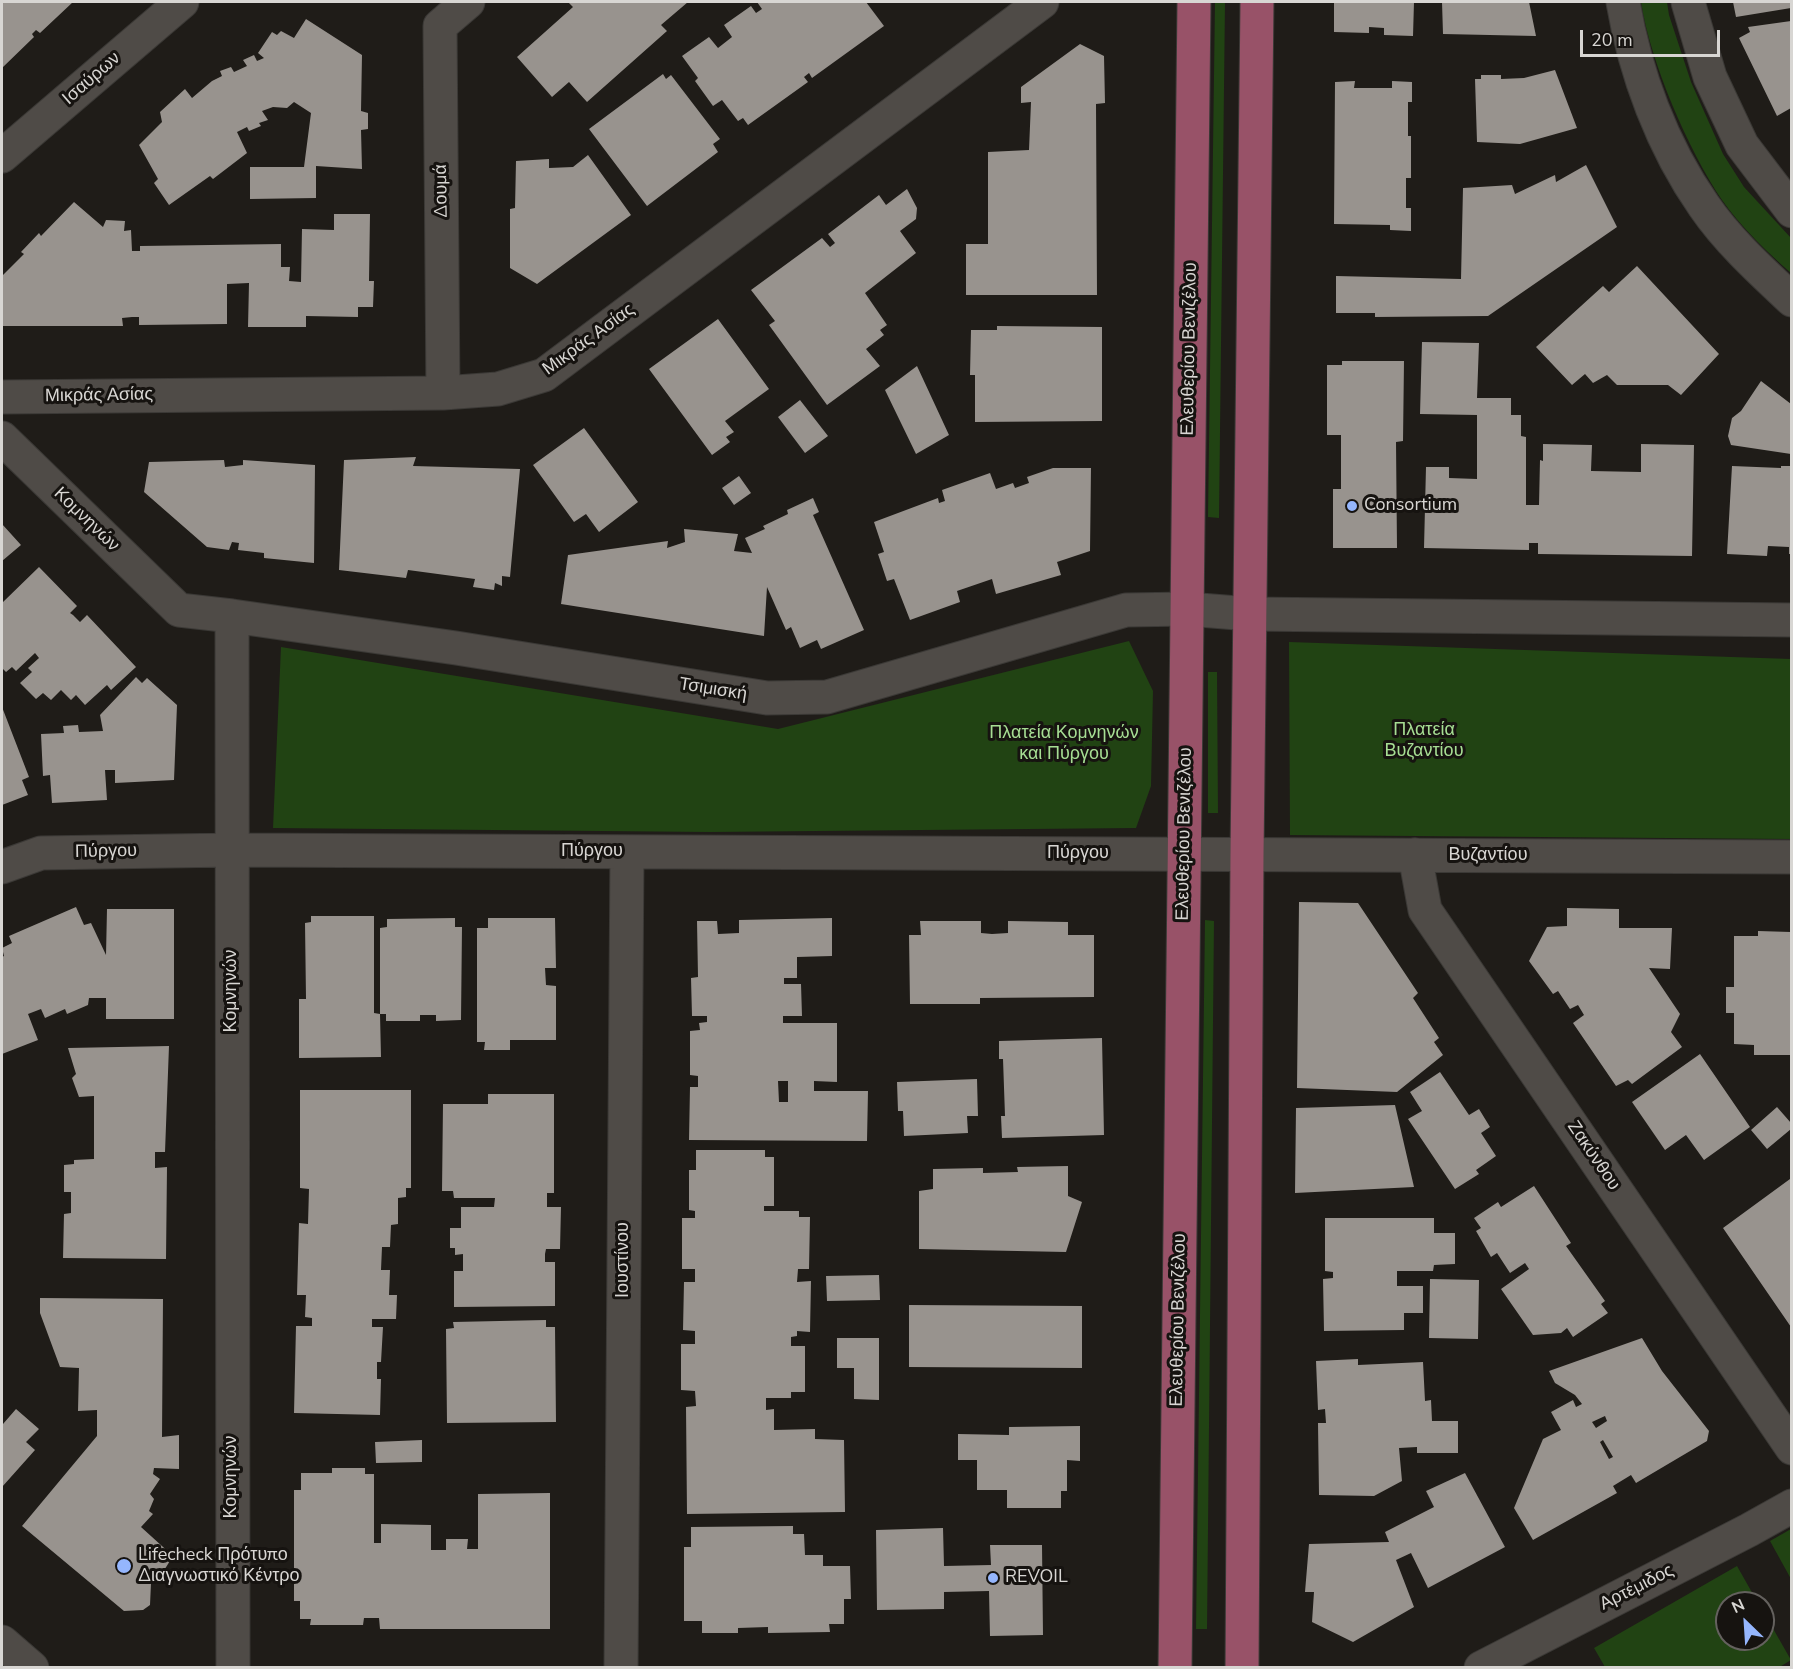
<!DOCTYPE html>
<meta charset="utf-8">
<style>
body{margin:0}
#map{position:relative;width:1793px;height:1669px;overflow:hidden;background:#1f1c18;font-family:"Nunito Sans",sans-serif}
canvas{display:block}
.frame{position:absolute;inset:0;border:3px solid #d8d6d3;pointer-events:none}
.north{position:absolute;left:1715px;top:1591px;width:60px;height:60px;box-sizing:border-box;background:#161310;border:2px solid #64615e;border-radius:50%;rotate:335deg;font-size:16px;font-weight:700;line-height:24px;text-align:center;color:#d8d6d3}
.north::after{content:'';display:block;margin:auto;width:21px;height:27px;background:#95b6fd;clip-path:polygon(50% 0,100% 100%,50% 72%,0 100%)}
.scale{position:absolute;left:1580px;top:30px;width:140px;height:27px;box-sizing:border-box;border:3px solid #d8d6d3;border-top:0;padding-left:8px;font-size:18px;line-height:21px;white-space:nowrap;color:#d8d6d3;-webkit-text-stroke:4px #161310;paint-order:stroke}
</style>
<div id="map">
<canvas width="1793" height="1669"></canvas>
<div class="frame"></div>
<div class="north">N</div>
<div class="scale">20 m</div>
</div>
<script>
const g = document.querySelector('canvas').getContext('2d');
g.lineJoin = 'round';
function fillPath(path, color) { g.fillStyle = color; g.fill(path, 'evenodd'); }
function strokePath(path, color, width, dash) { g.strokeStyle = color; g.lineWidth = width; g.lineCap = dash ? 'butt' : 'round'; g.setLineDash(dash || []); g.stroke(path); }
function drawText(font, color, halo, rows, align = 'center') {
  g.font = font + ' "Nunito Sans",sans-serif'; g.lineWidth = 6; g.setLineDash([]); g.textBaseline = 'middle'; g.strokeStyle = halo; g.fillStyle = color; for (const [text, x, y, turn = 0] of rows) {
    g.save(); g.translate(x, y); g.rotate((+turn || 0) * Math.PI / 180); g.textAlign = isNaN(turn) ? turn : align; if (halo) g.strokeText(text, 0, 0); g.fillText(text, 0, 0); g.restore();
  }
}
fillPath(new Path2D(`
 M1215 2H1225L1219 518 1208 517Z
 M1641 2H1667L1669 15 1691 82 1723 154 1744 187 1791 238V273C1768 253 1740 226 1722 200 1688 150 1650 61 1641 2Z
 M1129 641 1153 691 1151 786 1136 828 710 832 273 828 281 647 778 729Z
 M1289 642 1791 659V839L1290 835Z
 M1208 672H1217L1218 813H1208Z
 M1205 920 1214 921 1207 1629H1196Z
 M1791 1529V1579L1770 1541Z
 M1737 1566 1758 1603H1727V1639H1763V1611L1791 1660 1778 1668 1605 1667 1594 1648Z`), '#214313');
fillPath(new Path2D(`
 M2 2H73L40 33 36 30 32 34 34 37 2 68Z
 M568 2H688L661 25 667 31 587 102 569 82 552 97 517 57 573 7Z
 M757 2H866L884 26 812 78 809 73 804 77 808 82 748 125 743 118 738 121 722 100 713 106 695 81 698 78 682 56 709 37 718 48 732 37 724 25 751 6 756 13 762 9Z
 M1334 2H1414L1413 36 1384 35V28L1369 27V33L1334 32Z
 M1442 2H1529L1536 36 1443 34Z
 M1733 2H1791V8L1736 17Z
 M306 19 362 55 361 111 368 113V129L361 130 362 169 316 166V198L250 199V167H304L311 113 294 102 287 108 273 107 262 111 268 120 259 123 261 126 249 131 247 127 237 132 247 153 213 179 210 176 169 205 154 183 158 179 139 145 162 122 160 112 185 89 192 98 212 81 222 76 220 71 231 67 234 72 247 66 243 60 254 55 257 61 264 58 258 53 272 32 277 35 281 31 294 38Z
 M1791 21V108L1777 116 1739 38 1750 32 1748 27Z
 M1080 44 1104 56 1105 103 1096 104 1097 295H966V244H988V152L1029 150 1031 102 1021 103V87Z
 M1555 70 1577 128 1520 144 1477 142 1475 79H1481V75H1501V79L1524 78Z
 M663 74 666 79 671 75 720 139 713 144 718 152 647 206 589 129Z
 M1355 81 1354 88H1392V81L1412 82V102H1408V136H1411V178H1406V208H1411V231L1390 230V225L1334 224 1335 82Z
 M588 155 631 215 537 284 510 268V209L515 208 516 161 549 159V168L573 167Z
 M1586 165 1617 227 1488 316 1375 317V313H1336V276L1461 279 1463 188 1512 185 1515 194 1555 175 1556 182Z
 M907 189 917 208 916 219 900 231 916 253 865 293 887 325 880 330 884 335 866 349 880 366 827 405 769 325 775 321 751 290 822 238 830 247 835 243 828 234 879 195 886 205Z
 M74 202 103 227 106 220 125 221 124 231 131 230 132 251H140V246L281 244V267H290L289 281 301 282 302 229 334 230V214H370L369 281H374L373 307H358V317L306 316V327H248L249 283 227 284V324L139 325V317H132L122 318 123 326H2V276L24 254 21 252 39 233 41 236Z
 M1637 266 1719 354 1681 395 1668 385H1617L1607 375 1593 383 1585 374 1572 385 1536 347 1603 286 1609 292Z
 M718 319 769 389 725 421 734 432 726 437 730 442 712 455 649 369Z
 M997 326 1102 327V421L975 422V375H970L971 330H997Z
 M1422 342 1479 343 1477 398H1511V415H1521V436L1526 437V505H1539L1540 460 1543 461V444L1592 445 1591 471 1641 472V444L1694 445 1692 556 1538 554V543H1529V550L1424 548 1426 467H1449V478L1477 479V415L1420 414Z
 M1342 361H1404L1403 441 1396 442 1397 548H1333V489H1341V435H1327V365H1342Z
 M917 366 949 435 916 454 885 390Z
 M1761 381 1791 404V454L1731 445 1728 436 1732 418 1741 411Z
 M800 400 828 436 805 453 778 417Z
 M584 428 638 502 599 532 586 514 574 522 533 465Z
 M416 457 413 466 520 469 510 577 502 576V586L495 583 494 590 473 587 475 579 408 570 406 578 339 570 344 460Z
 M224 460 225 467 243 465V460L315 465 314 563 264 558V553L238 550 239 543 232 542 229 550 207 547 144 492 149 462Z
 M1732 466 1781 468V466H1791V554H1789V547L1768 546 1767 556 1727 554Z
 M1053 468H1091L1090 551 1057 562 1061 575 996 594 992 579 957 591 960 602 910 620 894 579 887 581 878 554 884 552 874 522 938 498 939 503 945 501 942 490 990 473 996 489 1013 483 1015 488 1029 483 1027 477Z
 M739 476 751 493 734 505 722 488Z
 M813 498 819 512 813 515 864 630 821 649 817 640 800 648 791 627 786 630 767 587 764 636 561 604 568 555 668 541 667 548 685 542 684 529 738 534 734 551 752 553 745 538 765 529 763 526 788 514 787 510Z
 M2 524 21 545 2 561Z
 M39 567 77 606 70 613 73 615 80 622 87 615 136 667 111 690 107 685 85 705 76 695 71 700 61 690 51 700 43 693 36 699 20 683 32 672 28 668 39 658 35 653 16 671 12 667 6 672 2 668V603Z
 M136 677 142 683 147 678 177 705 174 780 115 783V770H105L107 800 52 803 50 775 43 776 41 734 64 733 63 726 78 725 79 732 103 731 100 715Z
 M2 707 29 777 22 780 28 795 2 805Z
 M1299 902 1358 903 1418 993 1413 998 1439 1038 1434 1042 1443 1055 1397 1092 1297 1088Z
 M76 907 84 925 91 923 106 955 107 909H174V1019H106V998H89L88 1005 67 1014 65 1009 45 1018 41 1009 28 1014 38 1040 2 1054V957L4 956 2 948 12 943 9 936Z
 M1567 908 1619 909V928H1672L1670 969 1649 968 1680 1014 1671 1032 1682 1047 1632 1084 1628 1080 1616 1086 1573 1023 1584 1015 1578 1005 1570 1009 1558 991 1553 994 1529 961 1547 927 1567 926Z
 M311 916H374V1013L380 1014 381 1057 299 1058V999H306L305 923 311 922Z
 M455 918V927H462L461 1020 436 1021V1015H420V1021H386V1014H380V928L387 927V919Z
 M488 918H555L556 968H545L546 985 556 986V1040H510V1050H484L485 1042H477V928H488Z
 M832 918V956L797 957V978H784V984H801L802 1016H783V1023H837V1082L814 1081V1091H868L867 1141 689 1140 690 1087H698V1076L690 1075V1031L700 1030 699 1023 707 1022V1016H692L691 978 698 977 697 921H717L718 934 739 933V920ZM778 1081H788V1102H779Z
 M920 921H981V933L992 934 1008 933V921L1068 922V935H1094V997L980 998V1004H910L909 935H921Z
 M1758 931 1791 932V1055H1754V1045L1734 1044V1013H1726V987H1734V936H1758Z
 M1102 1038 1104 1135 1002 1138 1001 1116H1005L1003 1059H999V1041Z
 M169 1046 165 1152H155V1168L167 1167 166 1259 63 1258 64 1214 71 1213V1192H64V1165L74 1164V1160L94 1159V1096L79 1097 72 1078 76 1074 68 1048Z
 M1700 1054 1750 1127 1704 1160 1686 1135 1665 1150 1632 1102Z
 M1440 1072 1469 1115 1479 1109 1490 1127 1481 1133 1496 1156 1476 1170 1479 1174 1455 1189 1408 1119 1422 1111 1410 1092Z
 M977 1079 978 1116H967L968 1133 904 1136 903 1111H898L897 1082Z
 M300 1090H411V1188H406V1197L398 1198V1224L391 1225 390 1247H382L381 1270H390L389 1295H397L396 1319H372V1327H383L381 1362H377V1379H381L380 1415 294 1413 296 1326H312V1318L305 1317 306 1295H297L299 1223 308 1224 309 1189 300 1188Z
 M488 1094H554V1193H547V1207H561L560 1249H546L545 1254V1262H555V1306L454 1307V1271H463V1254L455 1255V1248H450V1228H461V1207H494L495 1198H454L453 1191H442L443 1104H488Z
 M1395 1105 1414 1187 1295 1193 1296 1108Z
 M1777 1107 1791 1123V1129L1767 1149 1751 1130Z
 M696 1150H765V1157H774V1206H764V1211H799V1217H810L809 1269H798L797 1282 811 1281 810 1332 797 1331V1336L791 1337V1346H805V1392H791V1398H766V1410L774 1409V1430L815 1429V1439L844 1440 845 1512 687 1514 686 1407 696 1406 695 1391 681 1390V1344H695V1331L683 1330 684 1282H695V1269H682V1218H695V1211L689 1210V1170H696Z
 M1068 1166V1196L1082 1202 1066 1252 919 1249V1191L933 1189V1169L983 1168V1173L1018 1172 1017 1167Z
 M1790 1179 1791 1181V1327L1723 1228Z
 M1534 1186 1571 1243 1566 1246 1605 1301 1601 1304 1608 1313 1573 1337 1567 1328 1561 1333 1533 1335 1501 1289 1529 1269 1525 1263 1510 1273 1497 1253 1491 1257 1476 1231 1481 1228 1474 1218 1498 1202 1501 1207Z
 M1325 1218H1434V1233H1455V1264L1434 1265 1433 1271H1397V1286H1423V1313H1404V1330L1324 1331 1323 1279 1333 1278V1272L1325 1271Z
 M879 1275 880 1300 827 1301 826 1276Z
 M1430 1279 1479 1280 1478 1339 1429 1338Z
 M40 1298 163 1299 162 1437 179 1435V1469L154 1468 153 1474 160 1479 150 1494 154 1499 149 1511 153 1514 141 1527 173 1556 163 1572 151 1583 150 1605 143 1610 124 1611 22 1526 97 1436V1410L78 1411 79 1368 60 1367 40 1313Z
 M909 1305 1082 1306V1368L909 1367Z
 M546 1320V1327H555L556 1422 447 1423 446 1329 454 1328 453 1322Z
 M837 1338H879V1400L854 1399V1368H837Z
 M1642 1338 1662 1371 1709 1431 1707 1441 1636 1483 1631 1475 1613 1486 1617 1493 1533 1540 1514 1508 1543 1439 1561 1430 1551 1412 1573 1400 1576 1407 1582 1404 1575 1395 1555 1383 1549 1371ZM1605 1416 1607 1421 1596 1428 1592 1422ZM1603 1440 1613 1457 1609 1459 1600 1442Z
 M1358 1359V1365L1423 1362 1425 1401 1431 1400 1432 1421H1458V1453H1417V1447L1399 1448 1402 1481 1374 1496 1319 1495 1318 1423H1326L1325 1409 1318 1410 1316 1361Z
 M16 1409 39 1429 26 1442 35 1450 2 1487V1422L3 1424Z
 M1080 1426V1461L1067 1460V1491H1061V1508H1007V1490H977V1460H958V1434L1009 1435V1427Z
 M422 1440V1462L376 1463 375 1442Z
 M332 1468H365V1474H374V1543H381V1524L431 1525V1550H446V1539H468L467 1549H478V1494L550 1493V1629H380L379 1618H364L363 1625H310L311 1619H300V1601H294V1490H301V1473H332Z
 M1465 1473 1505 1547 1428 1588 1411 1553 1396 1560 1414 1607 1353 1642 1312 1622 1314 1592H1305L1309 1544 1389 1542 1385 1532 1434 1507 1426 1491Z
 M793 1526V1534H804L805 1555H823V1566H850L851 1599H844V1624H829L830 1632 768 1633V1627L738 1628V1633H702V1621H684V1547H691V1527Z
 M943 1528 944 1566 991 1565 990 1545H1042L1043 1635 990 1636 989 1591 944 1592V1609L877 1610 876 1530Z`), '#98938e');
const minor = new Path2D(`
 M1623 2C1635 73 1662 146 1704 206 1728 241 1761 271 1792 300
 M1688 2 1710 77 1742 145 1792 211
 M2 156 182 2
 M443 393 440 26 468 2
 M2 397 443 393 498 389 544 375 1042 2
 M2 438 179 610 232 616 456 648 767 698 827 697 1126 610 1187 609 1250 614 1792 620
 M232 616 233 1668
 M1415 855 1425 910 1792 1448
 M2 867 41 853 231 850 1792 857
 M2 1642 32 1668
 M621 1668 627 852
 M1481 1668 1749 1530 1792 1506`);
const major = new Path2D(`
 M1175 1668 1194 2
 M1242 1668 1247 854 1257 2`);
strokePath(minor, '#3b3936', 35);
strokePath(major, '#3b3936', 35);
strokePath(minor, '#4f4b47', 33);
strokePath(major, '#985268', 33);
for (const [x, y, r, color] of [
 [1352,506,6,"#95b6fd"],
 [124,1566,8,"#95b6fd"],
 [993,1578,6,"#95b6fd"]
]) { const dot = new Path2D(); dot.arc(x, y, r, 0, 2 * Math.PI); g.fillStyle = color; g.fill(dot); strokePath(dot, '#161310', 2); }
drawText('18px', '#d8d6d3', '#161310', [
 ["Ισαύρων",92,79,-41],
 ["Δουμά",442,191,-91],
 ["Μικράς Ασίας",589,340,-36],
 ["Ελευθερίου Βενιζέλου",1190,349,-89],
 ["Μικράς Ασίας",99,396,-1],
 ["Κομνηνών",86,520,44],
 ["Τσιμισκή",713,690,9],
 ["Ελευθερίου Βενιζέλου",1185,834,-89],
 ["Πύργου",106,852,-1],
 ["Πύργου",592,852],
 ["Πύργου",1078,854],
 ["Βυζαντίου",1488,856],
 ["Κομνηνών",232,991,-90],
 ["Ζακύνθου",1593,1156,56],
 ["Ιουστίνου",624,1260,-90],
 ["Ελευθερίου Βενιζέλου",1179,1320,-89],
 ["Κομνηνών",232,1477,-90],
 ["Αρτέμιδος",1637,1588,-27]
]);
drawText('18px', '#d8d6d3', '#161310', [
 ["Consortium",1364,506],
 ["Lifecheck Πρότυπο",138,1556],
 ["Διαγνωστικό Κέντρο",138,1577],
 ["REVOIL",1005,1578]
], 'left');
drawText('18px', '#a6de93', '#161310', [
 ["Πλατεία",1424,731],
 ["Βυζαντίου",1424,752],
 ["Πλατεία Κομνηνών",1064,734],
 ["και Πύργου",1064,755]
]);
</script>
